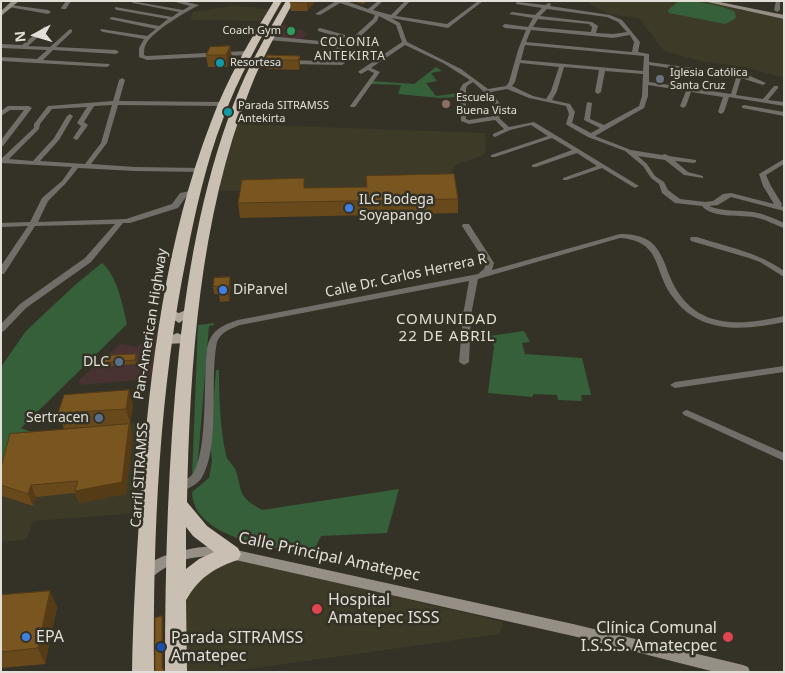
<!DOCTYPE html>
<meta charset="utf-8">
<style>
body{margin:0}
#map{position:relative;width:785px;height:673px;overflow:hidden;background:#343226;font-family:"Noto Sans",sans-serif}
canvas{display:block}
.frame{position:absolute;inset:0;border:2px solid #e1dfd8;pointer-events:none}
.north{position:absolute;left:10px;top:10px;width:50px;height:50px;-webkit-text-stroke:4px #343226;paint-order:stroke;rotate:264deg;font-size:14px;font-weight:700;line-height:20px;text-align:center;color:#e1dfd8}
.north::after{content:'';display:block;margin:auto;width:18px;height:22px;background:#e1dfd8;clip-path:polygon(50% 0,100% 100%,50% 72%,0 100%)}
</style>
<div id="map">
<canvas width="785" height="673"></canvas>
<div class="frame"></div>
<div class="north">N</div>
</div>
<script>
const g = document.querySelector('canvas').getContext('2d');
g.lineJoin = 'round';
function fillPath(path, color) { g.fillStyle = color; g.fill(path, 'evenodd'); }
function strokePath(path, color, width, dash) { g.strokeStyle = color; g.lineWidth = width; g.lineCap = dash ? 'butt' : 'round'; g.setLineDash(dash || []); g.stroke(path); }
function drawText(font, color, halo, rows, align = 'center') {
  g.font = font + ' "Noto Sans",sans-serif'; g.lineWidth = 5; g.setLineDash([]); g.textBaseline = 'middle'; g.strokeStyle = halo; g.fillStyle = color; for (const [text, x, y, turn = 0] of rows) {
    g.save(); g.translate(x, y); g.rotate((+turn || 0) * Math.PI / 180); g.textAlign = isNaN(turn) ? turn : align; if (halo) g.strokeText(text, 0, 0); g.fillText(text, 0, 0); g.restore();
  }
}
fillPath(new Path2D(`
 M280 24 304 31 307 34 302 39 273 37Z
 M158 331 151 379 79 385 80 379 120 344 137 347Z`), '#483332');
fillPath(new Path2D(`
 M586 1H706L784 17V78L745 67 700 61 664 51 639 18 607 14Z
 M233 6 255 7 257 9H269L261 21 190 20 193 12Z
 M238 124 485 133 486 152 481 156 455 165 448 179 366 189 217 191Z
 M151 422 143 510 126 514 33 521 27 539 1 542V464L24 432Z
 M232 560 251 562 503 622 500 634 226 672H185V600L195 579Z`), '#3d3a27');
fillPath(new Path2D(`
 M679 1C698 1 716 4 734 11L736 16 735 19 725 24 669 13 668 10Z
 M436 67 442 71 431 73 437 81 426 83 436 96 458 93 459 97 440 98 398 94 401 85 369 84 373 81 414 84Z
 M102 263C118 277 122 304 127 324L21 428 31 432H24L1 464V367L26 331 75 285Z
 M214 323V325L209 326 197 472 192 478 198 325Z
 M524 331 530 342 522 343 525 354 582 358 591 395H581L582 401 558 400 557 395 534 394 532 397 488 393 494 346 489 336Z
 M216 370H219C219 398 220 428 226 455 227 461 234 465 236 471 243 495 238 496 262 510L399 489 387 533 321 536 312 554C277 549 193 539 192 492L209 478 212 461 210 440Z`), '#35603a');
fillPath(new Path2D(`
 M66 1H71L66 9H62L61 8Z
 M131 1 183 10 190 6 172 1H182L199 5C186 12 154 30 146 44 144 47 144 51 144 55L147 56 246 51 249 53 246 55 147 60 139 57V48L144 39 103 32 100 30 101 29 147 36 156 29 109 19 112 17 159 26 168 19 117 10 115 9V7L172 17 179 12 133 3Z
 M336 1H346L368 9 378 1H383L373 10 391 15 405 1H410L396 16 447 24 478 1H483L448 28 391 18 400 23 407 42 461 69 488 89 506 86 509 82 518 50 526 30 505 28 502 26 505 24 528 27 533 18 509 14 512 12 535 15 542 8 516 4V3L518 2 545 5 549 3 551 4 550 6 610 15 622 20 640 42 638 52 649 54V62L750 76 766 83 763 85 741 78 736 95 763 99 774 86H778V88L768 100 784 102V106L729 97 724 112 721 114 718 112 723 97 691 92 686 106 683 108 680 106 686 91 648 85V96L644 108 595 136 631 150 662 155 665 154 669 156 696 160V162L694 163 675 161 688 172 703 176V178L684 175 665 160 638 156 647 164 655 176 664 182 668 190 680 199 705 202 713 201 723 194 731 193 774 204 763 186 759 174 784 159V164L766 175 771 186 782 204 781 206 784 207V211L731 197 718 205 709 206C724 212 738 210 753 212 764 214 774 218 784 223V228C775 225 767 220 758 218 743 214 712 219 702 206L675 203 662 193 659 184 651 178 643 166 625 151 588 137 567 125 566 124 569 114 566 106 529 98 507 89 491 92 505 110 499 118 509 127 534 122 639 186 635 188 633 187 602 168 567 180H563V178L597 166 577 153 536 167H532V165L572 150 552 138 495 157H491V155L548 136 531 125 510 130 495 137 493 136V134L504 129 495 120 469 124 461 121 460 89 463 84 470 80 443 63 405 45 371 68 380 72 355 107H351L350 106 374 73 368 70 361 74 358 72 359 71 402 42 396 25 379 16 377 21 350 46H345L326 61 344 62 345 63 342 65 290 64 287 62 290 60 319 61 339 46 268 40 265 38 268 36 331 42 339 37 318 31V29L320 28 345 35V37L337 42 347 43 373 19 375 15 340 3 320 15 315 14ZM547 9 607 17 618 22 627 32 613 34 596 33 598 26 592 22 540 16ZM538 19 589 24 592 27 591 32 533 27ZM531 30 613 38 630 35 634 42 632 52 526 42ZM525 45 644 56 643 71 521 60ZM520 63 559 67 551 91 546 99 533 96 512 86 515 82ZM649 65 736 78 731 94 649 82ZM564 67 599 70 595 92 598 94 601 92 605 71 643 74 642 96 639 106 604 125 590 119 592 103 587 102 584 120 600 128 591 133 572 123 575 112 570 104 552 100 557 91ZM473 82 493 100 499 110 494 116 469 120 466 119V89L467 86Z
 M776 1H780V10L777 12 774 10Z
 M11 5 48 10 51 12 48 14 9 7V6Z
 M45 26 48 28 47 29 28 46 50 47 70 29 72 30V32L56 47 116 50 119 52 116 54 53 50 43 60 109 64 110 65 107 67 1 61V57L37 59 47 50 1 48V44L22 45Z
 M122 78 125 80 119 101 224 102 227 104 224 106 118 105 107 143 91 164 135 167 201 168 204 170 201 172 135 171 78 168 66 183 48 201 38 222 126 219 172 204 180 193 195 190 199 192 186 197 178 208 130 223H123L91 262 26 308 4 331 1 332V324L20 304 85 258 115 224 35 226 4 274H1V266L28 226 1 227V223L30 222 42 198 62 181 72 167 1 163V159L34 128V124L48 106 113 101 119 80ZM112 105 101 143 85 164 40 161 59 140 73 116 70 114 67 116 54 138 33 161 9 159 39 129 40 124 52 109 87 107 77 123 81 126 73 138 76 140 78 139 88 125 84 122 94 106Z
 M744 105 784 112V116L742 108V106Z
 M8 106H29L32 108 3 146 1 147V140L24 110H10L1 116V111Z
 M463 224H469L494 263 492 270 620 234C629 234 638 235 646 239 660 246 665 264 670 277 692 329 736 327 784 316V322C744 331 698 334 672 296 653 270 662 241 620 238L478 279 471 315 469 362 464 365 459 362 463 315 469 281 240 325C230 329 221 332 217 342 209 379 221 448 201 479 198 483 193 486 189 488 184 490 180 493 174 491L173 488C178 481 189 481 194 472 208 445 203 381 207 349 210 331 222 325 238 320L478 274 484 269 486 263 462 226Z
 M691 237H697C727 247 758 252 784 271V277L760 262 749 258 691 241 690 239Z
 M784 366V372L675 388 670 385 675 382Z
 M687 410 784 453V461L684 415 682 413 684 411Z`), '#716d68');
fillPath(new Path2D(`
 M12 1H19L1 16V11Z
 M703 1H715L784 15V19Z
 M218 546 573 624 743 665 748 667 750 672H715L573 636 218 556C199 556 181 558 165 568 158 572 152 578 145 581L140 579 138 575C149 554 197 546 218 546Z`), '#958f86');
fillPath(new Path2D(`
 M186 310 192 314 179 323 167 315 173 311 179 313Z
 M177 333 187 337 189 340 187 343 166 344 164 341 166 338Z`), '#b0a89d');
fillPath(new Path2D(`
 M274 1H282C260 39 238 78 223 119 206 163 196 209 187 254 159 391 153 533 154 672H132C133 611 137 551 141 491 150 367 166 239 211 122 227 79 250 40 274 1Z
 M286 1H294C278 30 262 58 250 89 199 219 190 363 187 502L207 526 238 548 241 554 238 560C216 567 200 577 188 597L186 600 187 672H165C165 565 168 458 179 352 189 262 205 172 240 88 253 58 269 30 286 1ZM186 527 193 536 214 552 199 559 186 569Z`), '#c9bfb2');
fillPath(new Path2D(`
 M292 1H314V3L307 11H291L290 2Z
 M353 1H366L364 4Z
 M230 46 232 58 227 67H208L206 55Z
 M300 56V65L299 70 266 69 265 60Z
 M305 188 458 199V213L240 218 238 203Z
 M231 285 229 301 220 302 219 294H214L213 286Z
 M136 354 137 358 136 364 102 367 100 363Z
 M133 406 130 424 132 436 126 494 79 503 75 493 36 497 33 506 2 496 1 467 89 427 64 429 58 413Z
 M1 595 57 607 45 664 1 668Z`), '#68491c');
fillPath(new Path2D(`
 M308 1H314V3L307 11V3Z
 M230 46 232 58 227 67 226 55Z
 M300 56V65L299 70 298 60Z
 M230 277 231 285 229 301 228 293Z
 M136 354 137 358 136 364 135 360Z
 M129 390 133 406 130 424 126 409Z
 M129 424 132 436 126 494 79 503 75 491Z
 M31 485 36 497 33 506 28 494Z
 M50 591 57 607 45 664 38 648Z
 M162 616 163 620V672L162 668Z`), '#553c16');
const building = new Path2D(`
 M292 1H308L307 3 290 2Z
 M230 46 226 55H206L210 47Z
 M267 55 300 56 298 60H265Z
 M454 174 458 199 238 203 242 180 304 178V188L367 187 366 176Z
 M230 277 228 293 219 294 220 287 213 286 214 278Z
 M136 354 135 360 100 363 102 356Z
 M129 390 126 409 58 413 64 395Z
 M129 424 122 482 75 491 78 481 31 485 28 494 1 485V467L10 434Z
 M50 591 38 648 1 652V595Z
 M162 616V668L164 670V672H155V618Z`);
fillPath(building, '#795520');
strokePath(building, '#553c16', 1);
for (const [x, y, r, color] of [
 [291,31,5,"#2e9e5b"],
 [220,63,5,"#0f9aa8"],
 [660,79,5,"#6b7280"],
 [446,104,5,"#8d6e63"],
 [228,112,5,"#0f9aa8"],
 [349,208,5,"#3f7fe0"],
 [223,290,5,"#3f7fe0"],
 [119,362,5,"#5c6f8a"],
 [99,418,5,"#5c6f8a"],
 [317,609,6,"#e0444e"],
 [26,637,5,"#3f7fe0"],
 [728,637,6,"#e0444e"],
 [161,647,5,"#1a4fb4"]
]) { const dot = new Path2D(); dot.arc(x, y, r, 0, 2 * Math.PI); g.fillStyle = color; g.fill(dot); strokePath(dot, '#343226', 2); }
drawText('11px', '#e1dfd8', '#343226', [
 ["Coach Gym",281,31,"right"],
 ["Resortesa",230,63],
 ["Iglesia Católica",670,73],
 ["Santa Cruz",670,86],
 ["Escuela",456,98],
 ["Buena Vista",456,111],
 ["Parada SITRAMSS",238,106],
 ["Antekirta",238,119]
], 'left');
g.letterSpacing = '1px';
drawText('12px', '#e0dece', '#343226', [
 ["COLONIA",350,43],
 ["ANTEKIRTA",350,57]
]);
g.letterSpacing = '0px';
drawText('14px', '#e1dfd8', '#343226', [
 ["ILC Bodega",359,200],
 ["Soyapango",359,216],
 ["DiParvel",233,290],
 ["DLC",109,362,"right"],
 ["Sertracen",89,418,"right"]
], 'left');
drawText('14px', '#e1dfd8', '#343226', [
 ["Calle Dr. Carlos Herrera R",406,276,-12],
 ["Pan-American Highway",151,324,-81],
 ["Carril SITRAMSS",140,475,-86]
]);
g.letterSpacing = '1px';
drawText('15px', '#e0dece', '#343226', [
 ["COMUNIDAD",447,320],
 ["22 DE ABRIL",447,337]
]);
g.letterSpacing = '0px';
drawText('16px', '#e1dfd8', '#343226', [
 ["Calle Principal Amatepec",329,557,12]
]);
drawText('16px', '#e1dfd8', '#343226', [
 ["Hospital",328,600],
 ["Amatepec ISSS",328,618],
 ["Clínica Comunal",717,628,"right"],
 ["I.S.S.S. Amatecpec",717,646,"right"],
 ["EPA",36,637],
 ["Parada SITRAMSS",171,638],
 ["Amatepec",171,656]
], 'left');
</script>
